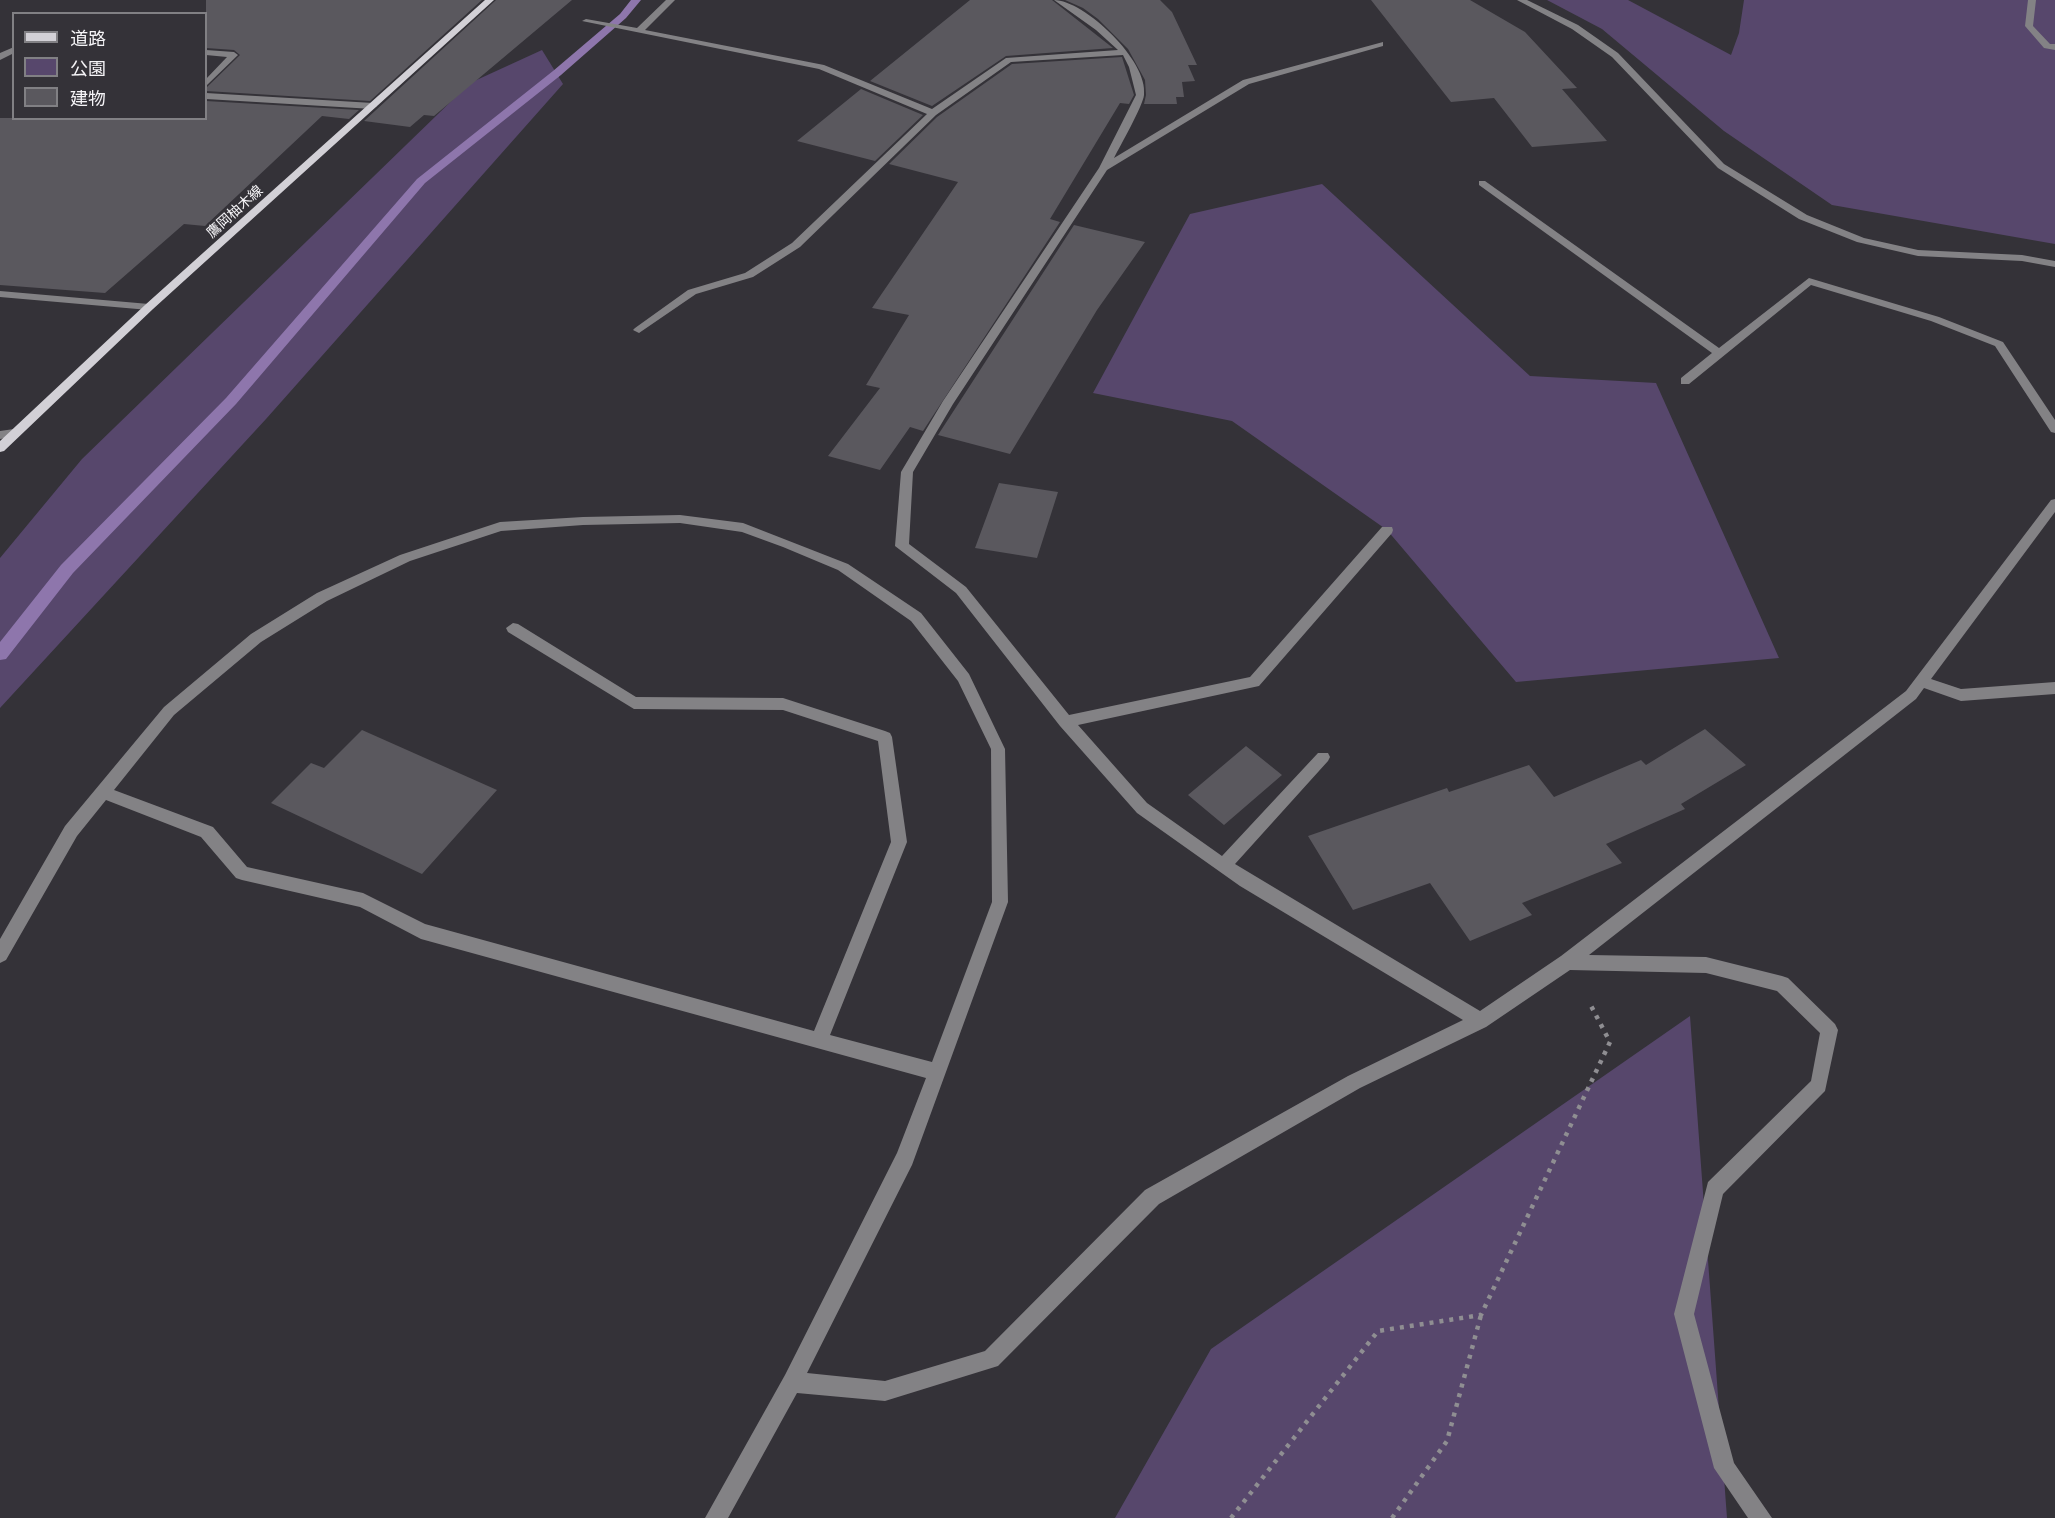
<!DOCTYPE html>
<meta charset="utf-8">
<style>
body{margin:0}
#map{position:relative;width:2055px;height:1518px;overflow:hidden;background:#343238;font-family:"IBM Plex Sans","Noto Sans JP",sans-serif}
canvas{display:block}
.legend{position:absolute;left:12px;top:12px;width:195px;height:108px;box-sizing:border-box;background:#343238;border:2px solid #818084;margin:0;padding:8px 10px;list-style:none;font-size:18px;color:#f5f4f7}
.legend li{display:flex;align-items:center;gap:12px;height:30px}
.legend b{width:30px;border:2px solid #818084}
</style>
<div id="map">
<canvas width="2055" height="1518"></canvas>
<ul class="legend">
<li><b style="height:8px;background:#d2d0d6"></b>道路</li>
<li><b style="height:16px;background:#57476c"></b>公園</li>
<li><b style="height:16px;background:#5a585e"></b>建物</li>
</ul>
</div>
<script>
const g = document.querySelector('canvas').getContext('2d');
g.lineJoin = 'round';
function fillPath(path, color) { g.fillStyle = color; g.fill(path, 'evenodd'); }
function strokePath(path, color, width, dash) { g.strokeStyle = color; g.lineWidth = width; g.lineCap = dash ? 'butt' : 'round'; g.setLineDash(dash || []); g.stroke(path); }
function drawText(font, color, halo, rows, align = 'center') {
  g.font = font + ' "IBM Plex Sans","Noto Sans JP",sans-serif'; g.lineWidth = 4.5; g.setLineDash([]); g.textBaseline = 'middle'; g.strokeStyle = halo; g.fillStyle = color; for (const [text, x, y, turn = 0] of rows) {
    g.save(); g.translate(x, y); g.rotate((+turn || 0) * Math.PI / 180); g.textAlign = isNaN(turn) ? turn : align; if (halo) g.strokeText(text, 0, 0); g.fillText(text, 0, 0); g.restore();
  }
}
fillPath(new Path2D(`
 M1547 0H1628L1731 55 1739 33 1744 0H2055V244L1832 205 1724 131 1602 29Z
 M542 50 563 84 266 419 0 708V558L82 459 470 83Z
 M1322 184 1530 376 1656 383 1779 658 1516 682 1387 530 1232 421 1093 393 1190 214Z
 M1690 1016 1727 1518H1115L1211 1349Z`), '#57476c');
fillPath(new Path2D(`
 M631 0H641L626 18 561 75 425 183 236 404 73 573 6 659 0 660V642L61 565 226 398 417 179 553 71 620 14Z`), '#8e76ac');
fillPath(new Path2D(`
 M206 0H482L370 101 206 91V88L240 55 234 50 206 48Z
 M496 0H572L434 116 424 115 410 127 364 121Z
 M970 0H1052L1113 48 1006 56 932 106 870 81Z
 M1065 0H1160L1172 12 1197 65H1188L1195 81 1182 82 1184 97H1176L1177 104H1144L1146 95 1145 80 1128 49 1098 19 1083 8Z
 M1371 0H1470L1525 32 1577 88 1562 89 1607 141 1532 147 1494 98 1451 102Z
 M1122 57 1134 95 1129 104 1120 103 1050 219 1060 222 923 431 910 427 880 470 828 456 880 388 866 385 909 315 872 308 958 182 889 164 937 117 1012 64Z
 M861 89 923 115 875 161 797 141Z
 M206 101 359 110 349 119 322 116 205 226 184 224 105 293 0 285V118H206Z
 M1074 225 1145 242 1097 310 1010 454 938 435Z
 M999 483 1058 492 1037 558 975 548Z
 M1705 729 1746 765 1681 804 1685 809 1606 844 1622 863 1522 903 1532 915 1470 941 1430 883 1353 910 1308 836 1447 788 1449 792 1529 765 1554 797 1641 760 1646 765Z
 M362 730 497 790 422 874 271 803 311 763 324 768Z
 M1246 746 1282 775 1224 825 1188 795Z`), '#5a585e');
strokePath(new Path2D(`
 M1231 1518 1378 1331 1481 1315 1610 1042 1589 1002
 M1392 1518 1447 1441 1481 1315`), '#8f8e92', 4.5, [4, 6]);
fillPath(new Path2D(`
 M666 0H675L645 30 824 65 932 109 1006 58 1118 50 1096 30 1054 0C1084 0 1149 61 1144 95 1143 106 1120 146 1114 158L1243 80 1383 42V46L1249 84 1107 170 953 404 913 472 909 544 966 587 1069 715 1250 677 1382 527H1392L1393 530 1392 533 1259 686 1078 725 1147 803 1222 856 1318 753H1328L1330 757 1328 761 1235 864 1480 1011 1561 956 1906 691 2051 500 2055 499V512L1931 679 1961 689 2055 682V694L1961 701 1924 688 1916 699 1589 955 1706 957 1782 976 1788 978 1835 1024 1838 1030 1825 1091 1723 1194 1694 1314 1734 1463 1772 1518H1748L1714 1468 1674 1314 1708 1182 1811 1081 1820 1033 1777 991 1706 973 1570 970 1486 1027 1360 1088 1159 1204 998 1366 885 1401 797 1393 728 1518H705L785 1375 897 1153 926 1078 421 939 360 907 242 880 236 878 201 837 106 800 77 836 6 960 0 963V939L65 826 164 707 251 634 317 593 400 555 500 522 583 517 680 515 743 523 848 564 921 613 969 674 1005 749 1008 902 912 1165 807 1373 885 1381 985 1351 1145 1190 1348 1076 1463 1020 1240 886 1137 813 1060 726 956 593 895 546 901 472 943 401 1099 168 1136 95 1129 67 1123 55 1011 62 936 115 800 247 753 277 696 294 639 333 633 330 635 328 688 290 745 273 792 243 927 114 819 69 582 21 586 19 637 28ZM680 523 742 532 783 547 838 570 911 621 958 681 991 749 992 902 932 1062 830 1035 907 842 892 737 890 733 885 731 783 698 636 697 518 624 513 623 506 628 508 632 634 709 783 710 878 741 891 842 814 1031 425 924 363 893 247 867 213 827 114 790 174 715 261 642 327 601 410 561 501 531 583 525Z
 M1517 0H1527L1578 25 1618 53 1724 164 1807 215 1864 238 1918 250 2022 255 2055 261V267L2022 261 1918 256 1857 242 1799 219 1718 168 1612 57 1572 29Z
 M2028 0H2036L2033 26 2050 44H2055V50L2044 48 2025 26Z
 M14 47V53L0 60V53Z
 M206 50 234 52 238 55 206 86V79L227 57 206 55Z
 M206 93 373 103 377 106 373 109 206 99Z
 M1479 181H1485L1719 348 1809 278 1939 317 2003 342 2055 420V433L2051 432 1995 346 1931 321 1811 285 1689 384H1681V378L1712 353 1479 185Z
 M0 291 149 304 154 307 149 310 0 297Z
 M14 429 20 433 18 436 0 439V431Z`), '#838285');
fillPath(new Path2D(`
 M485 0H494L153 309 4 451 0 452V441L145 305Z`), '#d2d0d6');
drawText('14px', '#f5f4f7', '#343238', [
 ["鷹岡柚木線",235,212,-42]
]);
</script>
